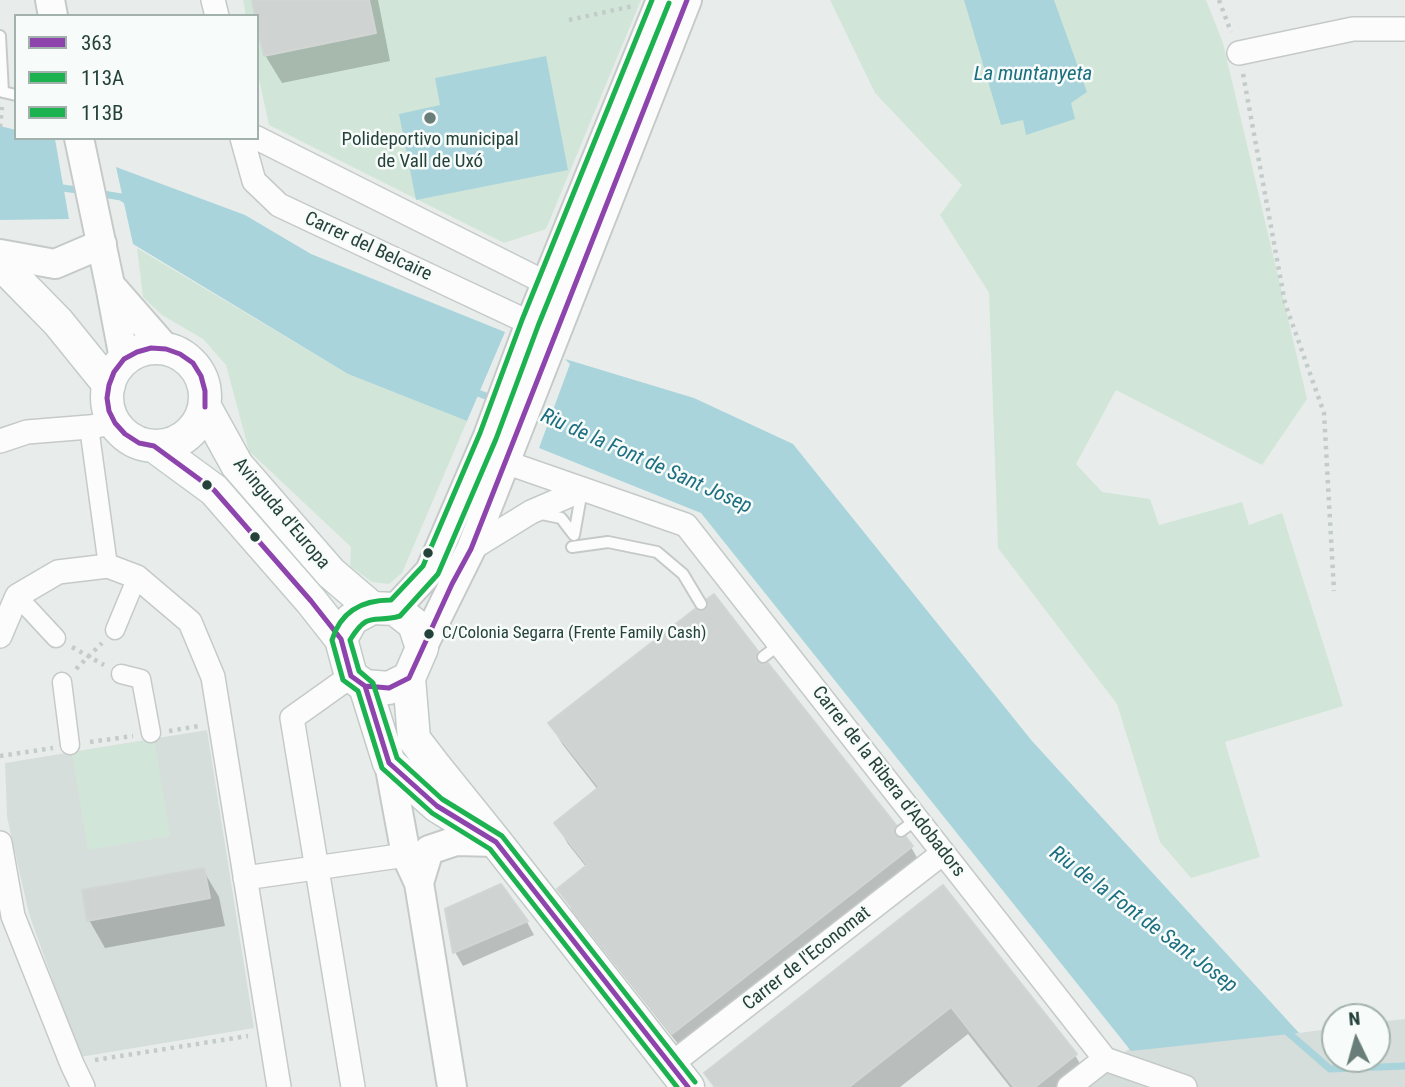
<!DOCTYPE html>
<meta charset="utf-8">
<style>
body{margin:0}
#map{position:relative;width:1405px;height:1087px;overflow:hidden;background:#e8edeb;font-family:"Roboto Condensed",sans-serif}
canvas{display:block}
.legend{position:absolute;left:14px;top:14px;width:245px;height:126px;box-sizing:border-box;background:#f7fbf9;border:2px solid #a3b1ad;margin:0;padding:9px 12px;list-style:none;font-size:21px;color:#24423a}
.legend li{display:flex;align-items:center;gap:14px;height:35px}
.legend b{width:35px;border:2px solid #a3b1ad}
.north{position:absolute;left:1321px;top:1003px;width:70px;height:70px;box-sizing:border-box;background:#f7fbf9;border:2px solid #a3b1ad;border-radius:50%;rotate:355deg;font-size:19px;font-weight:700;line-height:28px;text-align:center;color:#24423a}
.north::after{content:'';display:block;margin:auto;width:24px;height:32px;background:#697e78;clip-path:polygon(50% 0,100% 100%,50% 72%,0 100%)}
</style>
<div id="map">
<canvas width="1405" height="1087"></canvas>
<ul class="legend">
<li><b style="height:9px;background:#8e44ad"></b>363</li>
<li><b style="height:9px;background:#1db250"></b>113A</li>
<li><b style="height:9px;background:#1db250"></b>113B</li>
</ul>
<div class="north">N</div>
</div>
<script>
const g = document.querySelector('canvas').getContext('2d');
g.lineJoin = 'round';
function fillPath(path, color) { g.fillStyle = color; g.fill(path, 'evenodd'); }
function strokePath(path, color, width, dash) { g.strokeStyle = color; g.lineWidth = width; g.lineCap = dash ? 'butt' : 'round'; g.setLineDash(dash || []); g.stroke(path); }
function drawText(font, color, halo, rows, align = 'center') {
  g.font = font + ' "Roboto Condensed",sans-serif'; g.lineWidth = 5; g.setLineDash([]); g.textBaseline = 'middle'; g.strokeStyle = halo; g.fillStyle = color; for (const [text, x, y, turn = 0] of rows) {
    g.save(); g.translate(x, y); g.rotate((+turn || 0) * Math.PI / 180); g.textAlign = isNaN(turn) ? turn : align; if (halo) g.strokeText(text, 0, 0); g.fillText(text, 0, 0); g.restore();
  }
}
fillPath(new Path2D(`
 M207 730 254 1028 80 1057 29 914 7 817 5 763Z
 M1405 1019V1087H1083L1130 1048 1299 1033 1335 1028V1059H1377V1022Z`), '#d6dedb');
fillPath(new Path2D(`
 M243 0H641L546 229 504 243 269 125 257 70V16H246Z
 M830 0H1206L1223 43 1307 399 1262 465 1116 390 1076 464 1102 492 1150 499 1159 525 1242 502 1249 525 1282 513 1343 706 1225 742 1260 857 1191 878 1160 842 1117 704 998 548 989 293 940 215 962 185 875 93Z
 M137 248 348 374 467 421 402 573 389 584 372 582 350 566 351 547 249 451 226 365 203 339 162 315 143 297Z
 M154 739 170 836 88 850 72 752Z`), '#d1e6d8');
fillPath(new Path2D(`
 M964 0H1054L1087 92 1071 103 1075 119 1026 135 1023 120 1001 125Z
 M546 56 568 170 416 200 399 114 440 105 435 78Z
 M0 126 16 130V138L55 139 69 219 0 220Z
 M116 167 245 215 311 254 505 332 467 421 348 374 133 244Z
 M565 359 694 398 793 444 1032 741 1299 1033 1131 1051 701 513 539 448 570 364Z`), '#a9d4db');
fillPath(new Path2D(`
 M254 0H378L390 61 282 83 265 55Z
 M757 652 765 666 895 826 903 840 911 847 923 868 686 1054 572 910 560 889 587 868 568 844 556 823 598 790 563 745 550 724Z
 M203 870 219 897 225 926 105 948 89 920Z
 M943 888 1075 1055 1091 1083 1086 1087H1010L968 1034 900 1087H714L706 1073Z
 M447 910 527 922 534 935 463 966 455 952Z`), '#0003');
strokePath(new Path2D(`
 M55 187 85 191
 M97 193 121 197 129 202
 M472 391 497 400
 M531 412 556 420
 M1284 1029 1330 1069 1405 1066`), '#a9d4db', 7);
const building = new Path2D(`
 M252 0H369L376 33 264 56 257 25V16H255Z
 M714 594 758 651 755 657 757 662 763 665 768 663 896 825 893 831 895 836 901 839 906 837 913 846 672 1034 557 889 587 865 554 823 599 787 548 723 695 609 700 612 706 610 709 605 707 599Z
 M204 868 210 898 87 921 82 890Z
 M501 884 528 921 453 953 445 909Z
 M943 885 1077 1054 1035 1087H1014L951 1007 849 1087H715L704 1073Z`);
fillPath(building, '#cfd4d2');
strokePath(building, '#d1d6d4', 2);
const service = new Path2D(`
 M0 36 3 92 16 95
 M537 513 561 518 574 535 582 490
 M572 547 608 542 657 552 683 574 701 604
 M763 657 780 644
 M901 831 917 819`);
const pedestrian = new Path2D(`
 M89 427 108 566
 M17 596 56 638
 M115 630 137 577
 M121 674 141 679 151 733
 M62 682 70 745`);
const minor = new Path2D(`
 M213 0 217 16
 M1239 53 1353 29H1405
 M242 138 254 181 279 205 530 323
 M257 138 546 283
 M0 441 27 432 89 427 115 423
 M505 462 686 525 1105 1059 1185 1087
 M471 549 531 512 582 490
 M0 636 17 596 58 572 108 566 137 577 190 622 213 677 279 1087
 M351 676 292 718 353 1087
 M0 843 13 916 72 1064 83 1087
 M245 878 406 855
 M670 1065 943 853
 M1069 1087 1105 1059`);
const tertiary = new Path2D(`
 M50 0 53 16
 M79 138 110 285 124 359
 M0 254 55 264 102 244
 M110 285 166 349
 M395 609 430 571 488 436 530 323 661 0
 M422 648 471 549 687 0
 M389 763 406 855 419 883 452 1087
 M419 883 429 850 456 841 496 842`);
const secondary = new Path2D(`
 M0 263 58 322 109 385
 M107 397a49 49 0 1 1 98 0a49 49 0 1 1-98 0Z
 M205 407 237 465 331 573 372 608
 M154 446 214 490 311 601 341 639 351 676 365 686 389 688 409 678 422 648 414 624 395 609 372 608 352 619 341 639
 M409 678 414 739 434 765 496 842 688 1087
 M365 686 389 763 437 806 473 828`);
strokePath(service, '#c5cac8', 14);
strokePath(pedestrian, '#c5cac8', 21);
strokePath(minor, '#c5cac8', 26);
strokePath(tertiary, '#c5cac8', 32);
strokePath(secondary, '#c3cbc8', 35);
strokePath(new Path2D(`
 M1219 0 1231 32
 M569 20 633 6
 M1243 74 1285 303 1324 413 1334 591
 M0 127 2 107
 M72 647 104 665
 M76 669 102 643
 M169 731 199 726
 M90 742 133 736
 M0 756 53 748
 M95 1060 248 1036`), '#c3ccca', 4.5, [3.5, 5]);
strokePath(service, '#fcfcfc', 10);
strokePath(pedestrian, '#fcfcfc', 18);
strokePath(minor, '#fcfcfc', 23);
strokePath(tertiary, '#fcfcfc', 28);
strokePath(secondary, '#fcfcfc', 32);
strokePath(new Path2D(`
 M205 407V391L201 376 193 363 180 354 166 349 151 348 137 352 124 359 114 372 109 385 107 398 109 411 115 423 125 434 139 443 154 446 214 490 311 601 341 639 351 676 365 686 389 688 409 678 452 584 471 549 687 0
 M365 686 389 763 437 806 496 842 688 1087`), '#8e44ad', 5);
strokePath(new Path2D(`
 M652 0 522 320 480 433 423 566 391 600C363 600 341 610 332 640L343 680 358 691 382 768 432 813 490 849 677 1087`), '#1db250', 5);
strokePath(new Path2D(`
 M669 3 538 326 496 439 438 574 400 616C374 624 369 609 350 640L359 671 373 683 397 758 442 799 502 836 695 1082`), '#1db250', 5);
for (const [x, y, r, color] of [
 [430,118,7,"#697e78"],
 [207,485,6,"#24423a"],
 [255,537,6,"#24423a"],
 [428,553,6,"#24423a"],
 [429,634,6,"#24423a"]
]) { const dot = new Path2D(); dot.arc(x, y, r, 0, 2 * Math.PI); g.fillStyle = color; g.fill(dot); strokePath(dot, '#f7fbf9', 2.5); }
drawText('17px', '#24423a', '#f7fbf9', [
 ["C/Colonia Segarra (Frente Family Cash)",442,634]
], 'left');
drawText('19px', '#24423a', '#f7fbf9', [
 ["Polideportivo municipal",430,140],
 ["de Vall de Uxó",430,162]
]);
drawText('19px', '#24423a', '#f7fbf9', [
 ["Carrer del Belcaire",368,247,25],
 ["Avinguda d'Europa",281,514,50],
 ["Carrer de la Ribera d'Adobadors",888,782,52],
 ["Carrer de l'Economat",807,959,-38]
]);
drawText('italic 21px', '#1c6f80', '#f7fbf9', [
 ["La muntanyeta",1033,75],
 ["Riu de la Font de Sant Josep",646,462,24],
 ["Riu de la Font de Sant Josep",1143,920,37]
]);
</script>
